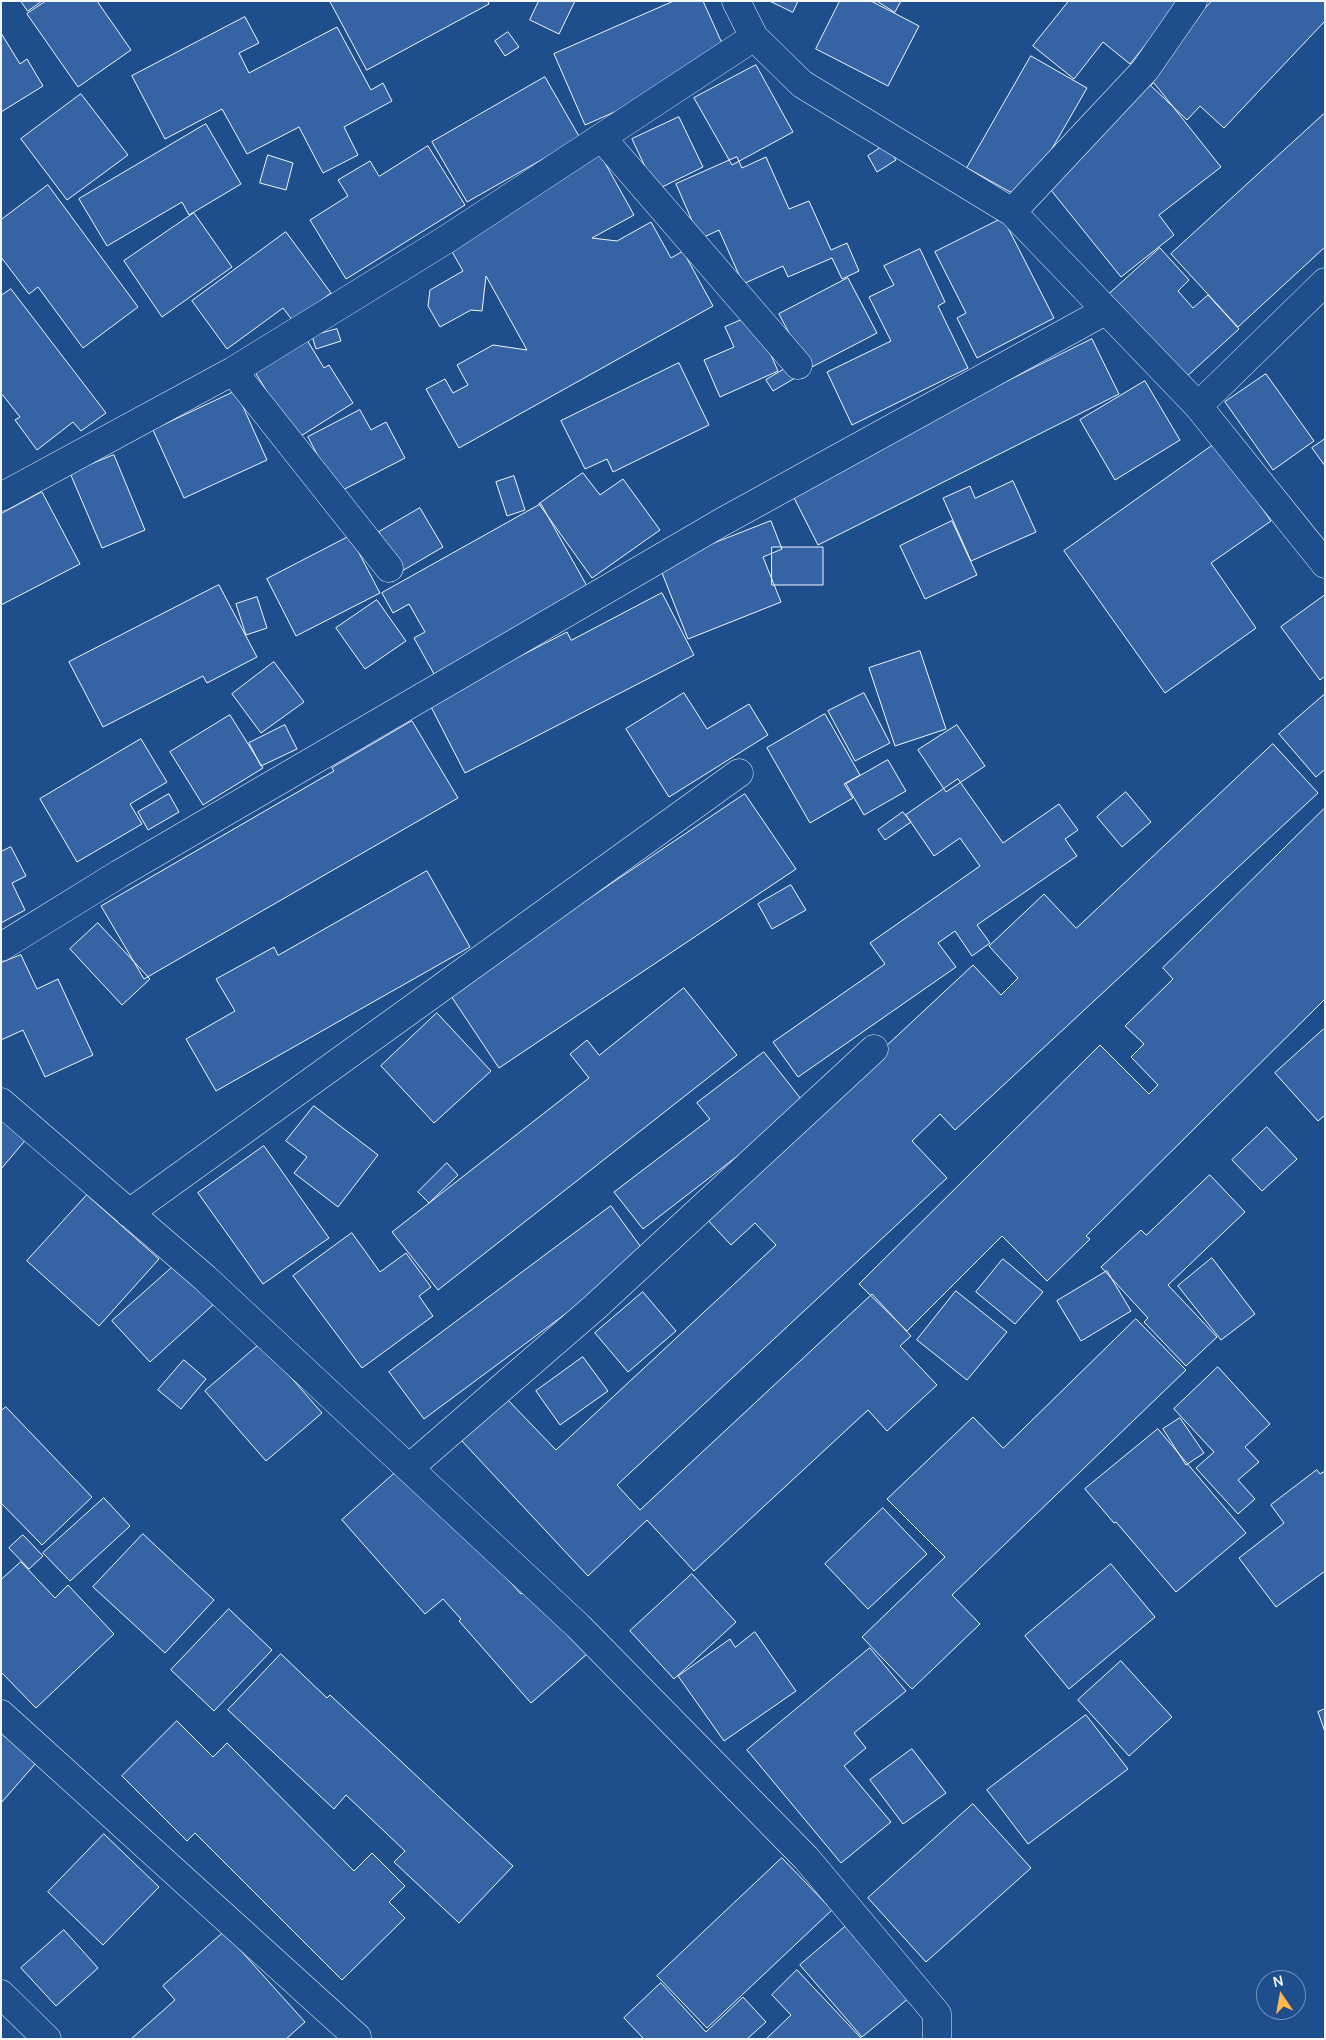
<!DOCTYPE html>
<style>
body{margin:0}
#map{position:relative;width:1326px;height:2040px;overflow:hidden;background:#1f4e8c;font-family:Manrope,sans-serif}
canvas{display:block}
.frame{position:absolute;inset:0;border:2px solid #f2f6ff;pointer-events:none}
.north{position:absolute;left:1256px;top:1970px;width:50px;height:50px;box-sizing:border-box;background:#1f4e8c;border:1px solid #7391ba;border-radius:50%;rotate:348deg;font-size:14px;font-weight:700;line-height:20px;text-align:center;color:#f2f6ff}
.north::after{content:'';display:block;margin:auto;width:18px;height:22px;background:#ffb74d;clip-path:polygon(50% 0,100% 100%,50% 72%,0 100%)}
</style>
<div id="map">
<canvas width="1326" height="2040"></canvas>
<div class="frame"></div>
<div class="north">N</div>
</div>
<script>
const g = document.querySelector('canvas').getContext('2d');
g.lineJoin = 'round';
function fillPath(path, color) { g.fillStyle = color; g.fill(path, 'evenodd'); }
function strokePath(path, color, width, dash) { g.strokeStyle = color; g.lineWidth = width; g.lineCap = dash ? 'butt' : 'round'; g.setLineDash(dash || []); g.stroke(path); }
const building = new Path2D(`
 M21 1H42L28 11Z
 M46 1H97L131 50 78 87 27 14Z
 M330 1H488L489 4 367 70Z
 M539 1H575L559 34 530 20Z
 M674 1H703L730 61 585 125 554 54Z
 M770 1H798L793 12Z
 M840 1H871L919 26 888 86 816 49Z
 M877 1H901L895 12Z
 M1069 1H1176L1174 5 1176 7 1130 64 1103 42 1074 79 1033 46Z
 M1212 1H1325V21L1224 128 1200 106 1187 120 1148 83 1156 61Z
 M245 17 259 43 239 53 249 73 337 27 371 90 383 83 392 101 344 127 358 155 323 173 299 127 247 154 222 109 165 139 132 76Z
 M508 32 519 47 505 56 495 41Z
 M1 33 20 64 27 59 43 86 1 112Z
 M1031 56 1087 88 1023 199 967 168Z
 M756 65 793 132 732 165 694 98Z
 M545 77 580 138 467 202 432 142Z
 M1154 83 1221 167 1159 215 1174 235 1121 277 1038 174Z
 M81 94 128 155 67 200 21 139Z
 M1325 113V247L1238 327 1171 254Z
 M679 117 703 167 656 190 632 139Z
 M206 124 241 184 189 215 182 202 107 246 79 199Z
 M886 144 896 160 877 172 868 156Z
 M428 146 465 205 346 279 310 220 348 196 338 180 370 161 379 176Z
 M600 154 634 215 592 238 617 241 651 222 671 258 683 251 713 306 459 448 426 389 445 379 453 393 468 385 457 365 493 345 527 350 486 276 482 311 471 310 440 327 428 306 430 290 463 271 446 241Z
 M268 155 293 163 286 190 260 183Z
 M737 157 742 168 766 157 789 209 809 201 831 250 847 243 859 271 842 279 832 258 788 277 783 266 743 284 719 230 700 239 676 184Z
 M48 185 138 307 83 348 38 287 29 294 1 257V220Z
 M194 213 232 267 162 317 124 261Z
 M1003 218 1054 318 977 358 957 318 966 313 935 252Z
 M286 232 331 293 293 321 283 308 227 349 192 301Z
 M1160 248 1189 280 1178 291 1193 308 1208 295 1239 329 1184 379 1108 295Z
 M920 249 945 302 938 306 968 368 852 425 827 372 891 341 869 297 894 285 884 266Z
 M848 278 877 333 808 369 779 314Z
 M11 289 106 413 81 431 73 422 37 450 15 420 20 417 1 393V296Z
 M753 315 778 371 720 397 704 360 734 347 725 327Z
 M337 329 341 341 316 349 312 336Z
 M1092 339 1119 394 818 545 790 490Z
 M307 340 324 368 329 365 353 403 296 439 255 372Z
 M679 363 709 425 613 472 607 459 585 469 561 421Z
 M788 367 795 378 773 391 766 380Z
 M1266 374 1314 441 1273 470 1225 402Z
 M1145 381 1180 440 1115 480 1080 420Z
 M236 391 267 460 184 498 153 430Z
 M360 410 371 430 386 422 405 458 337 493 308 437Z
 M1325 439V466L1312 448Z
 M1216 443 1271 521 1211 563 1256 628 1165 693 1064 551Z
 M114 455 145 530 102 548 70 473Z
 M583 473 600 495 623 479 660 530 592 578 539 504Z
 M514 476 525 510 507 516 496 482Z
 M1013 481 1036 532 971 561 943 498 970 486 975 498Z
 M42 492 80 564 1 605V514Z
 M541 504 588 588 434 674 414 638 425 632 409 604 393 613 382 593Z
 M420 508 443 547 402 571 379 532Z
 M771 521 782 549 763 557 781 602 688 639 659 565Z
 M952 521 977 575 925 599 900 546Z
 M350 536 380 593 296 636 267 579Z
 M772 547H823V585H772Z
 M219 585 257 657 207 683 203 676 103 727 69 662Z
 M662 593 694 655 465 773 429 703 567 632 571 640Z
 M1325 595V676L1320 680 1281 627Z
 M257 597 267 628 246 635 236 604Z
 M377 600 406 641 365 669 336 628Z
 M920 651 946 729 895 746 869 668Z
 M274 662 304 702 261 733 232 694Z
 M684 693 707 729 749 704 768 735 669 797 626 729Z
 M864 693 890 743 855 761 828 711Z
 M1325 694V769L1316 777 1279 734Z
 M825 714 860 775 844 784 853 798 810 823 767 748Z
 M230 715 263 768 203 805 170 752Z
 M412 721 458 798 144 979 101 906 334 771 332 768Z
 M285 725 297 749 261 766 249 743Z
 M957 725 985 766 946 792 918 750Z
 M141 739 167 782 130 804 142 824 77 862 40 799Z
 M1273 744 1318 793 955 1130 940 1114 912 1141 947 1178 617 1485 640 1510 872 1294 911 1336 900 1346 937 1385 887 1431 868 1410 694 1571 647 1520 588 1576 461 1440 506 1398 556 1450 776 1245 755 1223 731 1245 704 1216 973 965 1001 995 1018 978 989 946 1044 894 1076 928Z
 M888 760 906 791 864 815 846 784Z
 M958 779 1003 843 1059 804 1078 830 1065 839 1077 856 977 925 990 943 972 956 955 931 938 943 956 967 798 1077 773 1042 885 964 870 943 980 866 960 838 934 856 906 815Z
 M1126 792 1151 822 1122 847 1097 817Z
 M169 794 179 812 148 830 138 812Z
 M745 794 796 869 499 1068 449 993Z
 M1325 808V999L1086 1236 1090 1239 1047 1281 1002 1236 907 1331 859 1284 1100 1045 1149 1094 1158 1085 1131 1057 1144 1044 1125 1026 1173 979 1163 968Z
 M903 812 911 822 885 840 878 830Z
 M11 847 26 876 12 883 25 910 1 923V852Z
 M427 871 470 947 216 1091 186 1039 235 1011 216 979 274 947 278 955Z
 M791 885 806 910 772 929 758 904Z
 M98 923 150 979 122 1005 70 949Z
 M21 955 37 989 58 979 93 1055 45 1077 23 1030 1 1040V963Z
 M684 988 737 1055 438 1290 392 1232 589 1078 570 1054 587 1040 599 1055Z
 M437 1013 491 1071 434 1123 381 1066Z
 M1325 1028V1115L1318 1121 1275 1073Z
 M764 1052 805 1104 643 1229 614 1192 710 1119 697 1103Z
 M314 1106 378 1155 338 1207 294 1173 307 1157 286 1141Z
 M1 1114 28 1137 1 1169Z
 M1267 1127 1297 1159 1262 1191 1232 1160Z
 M264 1146 329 1238 263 1284 198 1193Z
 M447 1163 458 1175 429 1203 418 1192Z
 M1210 1175 1245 1212 1168 1285 1217 1337 1186 1366 1144 1322 1148 1318 1101 1267 1141 1230 1146 1235Z
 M87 1195 159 1259 99 1326 27 1261Z
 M611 1206 646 1254 424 1419 389 1372Z
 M352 1233 380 1272 406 1253 431 1287 419 1296 433 1316 362 1368 293 1276Z
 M1212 1258 1255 1314 1221 1340 1178 1286Z
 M1003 1259 1043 1292 1015 1324 976 1292Z
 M176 1264 214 1304 150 1362 112 1321Z
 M1107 1271 1131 1311 1081 1341 1057 1301Z
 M956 1291 1007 1332 967 1380 917 1340Z
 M643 1292 676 1331 628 1372 595 1333Z
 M1136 1319 1186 1370 952 1595 980 1624 912 1689 862 1637 945 1557 887 1499 973 1417 1003 1448Z
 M261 1343 322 1413 266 1461 205 1391Z
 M583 1357 608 1391 560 1425 536 1391Z
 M184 1360 206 1379 181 1409 158 1390Z
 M1218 1367 1270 1424 1245 1447 1259 1462 1238 1480 1255 1499 1238 1514 1196 1468 1214 1452 1174 1409Z
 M6 1407 92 1497 42 1545 1 1503V1411Z
 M1180 1418 1204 1453 1186 1465 1163 1429Z
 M1158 1429 1246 1533 1176 1592 1116 1522 1114 1523 1085 1489Z
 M405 1464 521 1594 529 1588 587 1654 531 1703 459 1621 461 1619 443 1599 425 1614 342 1520Z
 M1317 1470 1320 1474 1325 1471V1571L1276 1607 1239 1558 1284 1523 1271 1505Z
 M104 1498 130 1526 70 1581 43 1553Z
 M883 1508 927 1554 868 1609 825 1564Z
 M143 1534 214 1600 165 1653 93 1587Z
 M23 1535 43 1556 29 1569 9 1548Z
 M21 1562 55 1598 68 1585 114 1634 36 1708 1 1672V1580Z
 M1111 1564 1155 1617 1069 1689 1025 1636Z
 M692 1574 736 1622 674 1679 630 1631Z
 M229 1609 272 1650 214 1711 171 1670Z
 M755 1632 796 1691 724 1741 678 1676 730 1639 735 1647Z
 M870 1648 906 1691 854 1733 866 1748 844 1766 891 1822 841 1863 747 1750Z
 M281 1654 327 1698 330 1695 513 1866 459 1923 394 1862 405 1851 346 1795 334 1809 228 1710Z
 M1121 1661 1172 1717 1129 1756 1078 1700Z
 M1325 1709V1732L1318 1712Z
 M1086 1715 1128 1769 1028 1844 987 1790Z
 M177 1721 213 1757 227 1743 354 1871 372 1853 405 1886 389 1902 405 1918 342 1980 195 1833 187 1841 122 1776Z
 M1 1733 36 1763 1 1803Z
 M912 1749 946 1793 903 1824 870 1780Z
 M973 1804 1031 1868 926 1962 868 1898Z
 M104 1834 159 1887 103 1945 48 1892Z
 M782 1858 832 1910 707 2028 657 1976Z
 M846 1926 909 1998 862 2037 800 1965Z
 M64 1930 98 1968 56 2006 21 1968Z
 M224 1932 305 2022 286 2039H131L175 2000 163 1986Z
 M797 1970 862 2039H766L791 2015 772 1995Z
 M661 1983 706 2032 743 1997 766 2022 747 2039H644L624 2018Z`);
fillPath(building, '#3563a3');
strokePath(building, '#f2f6ff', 1);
const minor = new Path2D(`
 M736 1 754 37 802 84 1012 212 1198 406 1325 564
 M602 138 798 365
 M1012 212 1145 70 1193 1
 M233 371 389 568
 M1198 406 1325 282
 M1 497 233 371 447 239 754 37
 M1 947 119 874 722 522 1105 311
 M1 1102 205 1278 578 1626 806 1858 937 2014V2039
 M129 1213 739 773
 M409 1468 595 1307 874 1049
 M1 1714 357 2037
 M1 1994 47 2039`);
strokePath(minor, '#f2f6ff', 29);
strokePath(minor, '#1f4e8c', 28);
</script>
